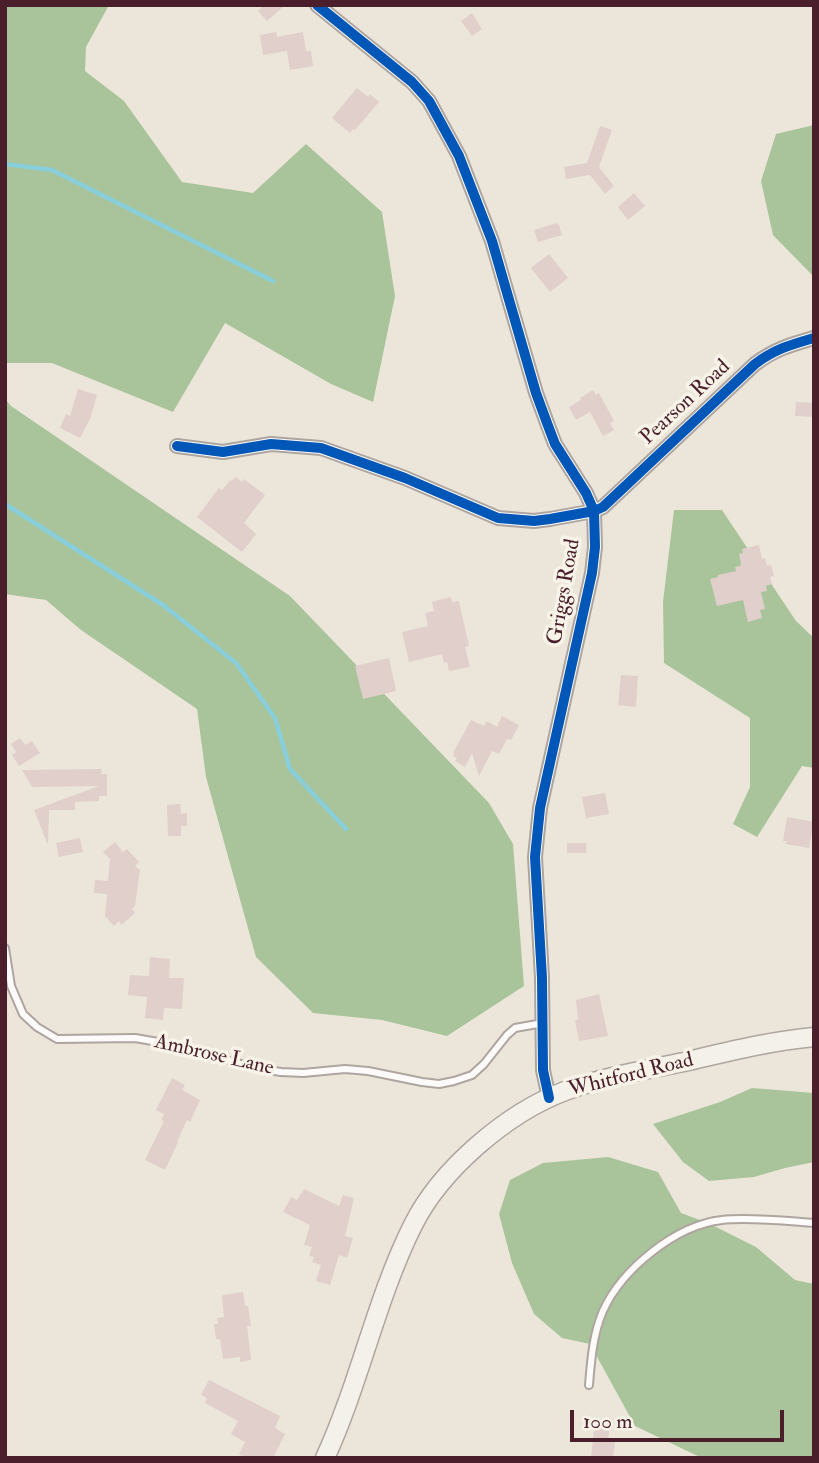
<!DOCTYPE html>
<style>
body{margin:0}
#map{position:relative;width:819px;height:1463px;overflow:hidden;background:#ece6da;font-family:"IM FELL Double Pica",serif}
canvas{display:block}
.frame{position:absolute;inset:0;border:7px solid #4a1f2b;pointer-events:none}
.scale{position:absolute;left:570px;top:1410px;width:214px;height:32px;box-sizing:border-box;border:4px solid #4a1f2b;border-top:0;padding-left:9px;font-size:21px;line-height:24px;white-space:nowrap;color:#4a1f2b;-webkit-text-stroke:5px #f7f3e8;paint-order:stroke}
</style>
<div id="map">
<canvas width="819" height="1463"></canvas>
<div class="frame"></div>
<div class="scale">100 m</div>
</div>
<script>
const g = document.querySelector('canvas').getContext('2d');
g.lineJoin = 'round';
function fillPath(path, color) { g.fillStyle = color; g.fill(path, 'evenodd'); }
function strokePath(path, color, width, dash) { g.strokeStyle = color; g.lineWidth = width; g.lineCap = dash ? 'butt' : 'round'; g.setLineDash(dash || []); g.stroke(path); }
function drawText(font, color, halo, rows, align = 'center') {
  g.font = font + ' "IM FELL Double Pica",serif'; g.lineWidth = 7; g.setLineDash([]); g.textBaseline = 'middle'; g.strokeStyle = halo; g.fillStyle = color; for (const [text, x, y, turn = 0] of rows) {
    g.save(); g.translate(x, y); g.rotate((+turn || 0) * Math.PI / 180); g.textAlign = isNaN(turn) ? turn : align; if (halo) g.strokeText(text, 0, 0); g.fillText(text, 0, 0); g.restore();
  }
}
fillPath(new Path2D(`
 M5 5H109L86 47 85 71 124 101 182 182 253 193 306 144 382 212 395 296 373 402 331 384 225 323 173 412 52 363H5Z
 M814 125V277L773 235 761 181 776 134Z
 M5 399 11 406 290 596 489 803 513 844 524 986 447 1036 382 1020 313 1013 256 957 206 777 197 709 81 630 46 600 5 594Z
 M674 510H722L796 621 814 638V768L802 766 757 837 733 824 750 787V718L664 663 663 602Z
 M752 1088 814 1093V1162L785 1168 754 1177 709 1181 683 1162 653 1124 720 1102Z
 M608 1157 658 1172 681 1213 708 1223 756 1247 795 1280 814 1284V1458H702L635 1426 590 1344 562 1338 534 1314 512 1263 499 1214 510 1180 543 1163Z`), '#a9c49a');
strokePath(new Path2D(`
 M5 164 52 170 273 281
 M5 504 163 605 236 663 275 718 290 769 346 829`), '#89cedb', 4.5);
fillPath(new Path2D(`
 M264 5H285L267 21 258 11Z
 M472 13 482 29 472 36 461 21Z
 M276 32 277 37 303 32 306 51H311L313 66 290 70 287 51 263 55 260 35Z
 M357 88 368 97 370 94 379 102 355 130 353 129 350 133 332 118Z
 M600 126 612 130 599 167 614 186 605 194 590 175 566 179 564 167 587 163Z
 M634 193 645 206 628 220 618 207Z
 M557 223 558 225H559L562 235 538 242 534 230Z
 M549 254 568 278 550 292 531 268Z
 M78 389 97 395 90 419 80 438 60 428 66 414 70 416Z
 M593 390 596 395 599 393 614 421 610 423 614 430 603 436 590 412 576 420 569 407 581 400 580 398Z
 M796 402 814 403V417L795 416Z
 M236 477 242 482 244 479 265 495 244 523 256 534 242 552 197 517 219 488 222 490 230 480 232 481Z
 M759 545 762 559 765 558 767 566 771 565 774 576 770 577 772 584 766 586 767 591 761 592 765 609 760 610 762 618 748 622 743 600 717 606 710 579 718 577V575L736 571 735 567 740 566 741 564 739 554 743 553 742 549Z
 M451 597 452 602 459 601 469 646 465 647 470 667 449 671 447 662 444 663 442 654 409 662 402 632 428 626 425 613 434 611 432 602Z
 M389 658 396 691 363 699 355 666Z
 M621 675 638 676 636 707 618 705Z
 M502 716 519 725 511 740 507 739 499 754 492 751 479 776 472 753 465 767 455 761 457 758 453 756 455 754 453 753 471 720 484 726 486 722H488L497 727Z
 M20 738 25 745 32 741 40 753 19 766 12 755 16 752 11 744Z
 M102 769 101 774H107V796H99V801L75 802V810H49L48 845 34 810 99 786 32 787 22 770Z
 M605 793 609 814 586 818 582 797Z
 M180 804 181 814 187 813V826H181V836H168L167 805Z
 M787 817 814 822 809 848 786 844 787 841H783Z
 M80 838 83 852 59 857 56 843Z
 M115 842 123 852 127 849 139 862 135 866 140 870 135 906 132 909 135 913 121 925 119 921 114 926 105 916 107 894 94 893 95 880 108 881 110 859 103 852Z
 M567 843H586V853H567Z
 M150 957 170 959 169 978H184L182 1009 164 1008 163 1020 145 1018 147 997 128 995 130 975 149 976Z
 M599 994 608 1036 579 1041 575 1020 578 1019 576 1000Z
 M172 1078 185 1085 182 1090 200 1100 190 1122 187 1120 177 1142H178L165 1170 145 1160 164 1121 161 1120 164 1114 156 1110Z
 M304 1189 339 1206 343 1195 354 1198 345 1236 353 1238 347 1258 339 1255 330 1285 316 1281 321 1265 312 1262 314 1257 309 1256 312 1247 304 1245 310 1225 283 1212 291 1197 297 1200Z
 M243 1292 245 1306H248L251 1326H247L251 1360 240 1362V1357L223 1359 220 1339H216L214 1324H218L217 1318 224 1317 222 1297 223 1295Z
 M209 1380 280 1416 275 1428 285 1434 273 1458H246L239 1454 245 1442 231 1434 238 1421 205 1403 207 1398 201 1395Z
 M595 1422 610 1424 608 1441 615 1442 613 1458H591Z`), '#e0cfca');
const lane = new Path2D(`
 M5 948 11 986 23 1014 37 1027 57 1039 135 1038 181 1046 254 1068 281 1072 303 1073 345 1069 368 1071 422 1082 439 1084 454 1081 472 1075 484 1064 507 1035 515 1028 543 1023
 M589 1385C591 1360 593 1334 603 1311 622 1269 676 1225 722 1220 749 1217 786 1221 814 1223`);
const street = new Path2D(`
 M317 5 412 82 429 101 459 156 492 241 536 393 547 423 555 444 586 493 594 511 595 547 592 573 540 808 535 857 542 978 543 1070 549 1098
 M177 446 223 452 271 444 321 448 405 478 498 518 534 521 550 519 594 511 603 507 755 364C775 349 790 345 814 338`);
const secondary = new Path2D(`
 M325 1458C360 1382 376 1299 413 1225 441 1169 507 1113 565 1091 603 1077 644 1070 684 1062 727 1052 770 1041 814 1037`);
strokePath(lane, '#aea5a0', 10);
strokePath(street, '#aea5a0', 16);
strokePath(secondary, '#aea5a0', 21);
strokePath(lane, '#fcfbf9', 6);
strokePath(street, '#fcfbf9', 12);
strokePath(secondary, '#f4f1eb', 18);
strokePath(new Path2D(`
 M317 5 412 82 429 101 459 156 492 241 536 393 547 423 555 444 586 493 594 511 595 547 592 573 540 808 535 857 542 978 543 1070 549 1098
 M177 446 223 452 271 444 321 448 405 478 498 518 534 521 550 519 594 511 603 507 755 364C775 349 790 345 814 338`), '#0057b8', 10);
drawText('21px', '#4a1f2b', '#f7f3e8', [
 ["Pearson Road",686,403,-43],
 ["Griggs Road",565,592,-80],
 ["Ambrose Lane",214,1056,13],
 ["Whitford Road",631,1076,-14]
]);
</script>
